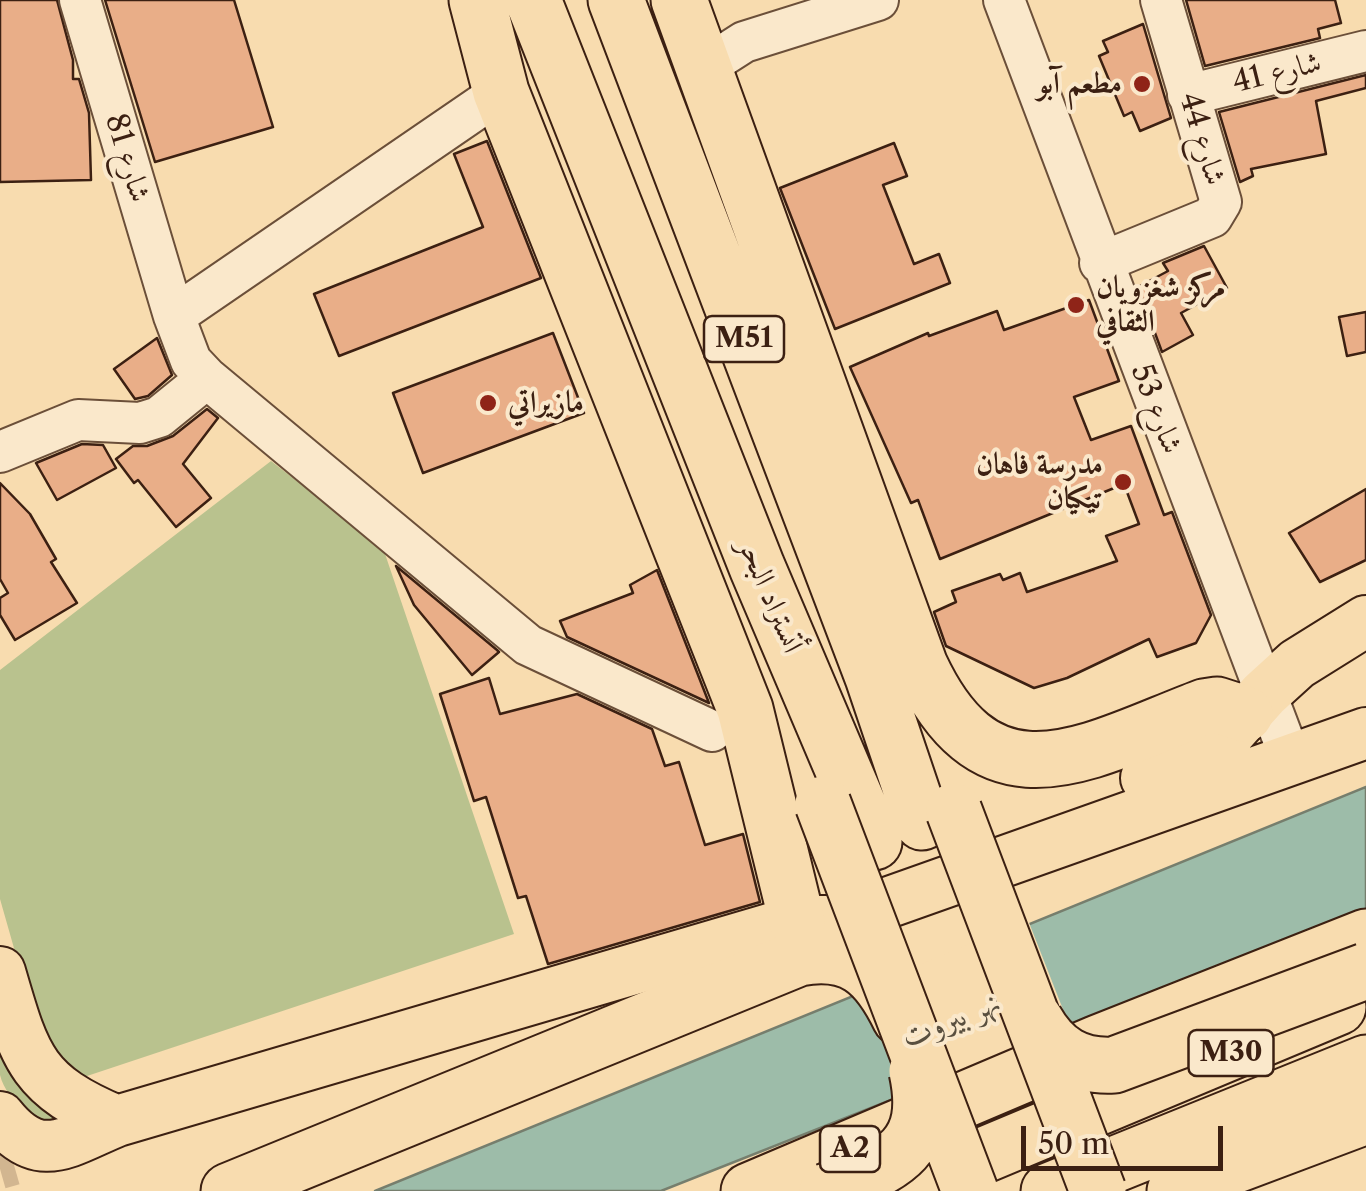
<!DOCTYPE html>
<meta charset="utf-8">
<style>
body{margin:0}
#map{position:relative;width:1366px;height:1191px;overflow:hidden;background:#f8dcaf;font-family:"Libre Caslon Text",serif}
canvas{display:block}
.scale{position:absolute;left:1021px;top:1126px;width:202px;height:45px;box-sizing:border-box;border:5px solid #3c2012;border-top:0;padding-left:12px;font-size:30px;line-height:35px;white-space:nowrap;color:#3c2012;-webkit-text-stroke:8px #fae8cb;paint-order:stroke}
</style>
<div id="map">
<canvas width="1366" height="1191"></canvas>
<div class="scale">50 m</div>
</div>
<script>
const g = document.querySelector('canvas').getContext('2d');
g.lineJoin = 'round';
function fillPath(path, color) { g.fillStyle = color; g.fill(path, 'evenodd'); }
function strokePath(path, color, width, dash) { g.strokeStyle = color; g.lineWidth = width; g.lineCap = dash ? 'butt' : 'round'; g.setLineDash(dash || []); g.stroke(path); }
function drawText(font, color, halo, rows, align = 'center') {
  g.font = font + ' "Libre Caslon Text",Amiri,serif'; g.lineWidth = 8; g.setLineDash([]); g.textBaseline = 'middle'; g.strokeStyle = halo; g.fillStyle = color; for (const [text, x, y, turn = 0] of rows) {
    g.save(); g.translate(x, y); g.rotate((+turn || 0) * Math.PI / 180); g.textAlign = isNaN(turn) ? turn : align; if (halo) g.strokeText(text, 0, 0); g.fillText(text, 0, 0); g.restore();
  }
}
fillPath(new Path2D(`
 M271 461 383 548 514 934 78 1079 47 1064 0 899V670Z
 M0 1011 63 1130C38 1121 7 1103 0 1075 0 1056 0 1030 0 1011Z`), '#b9c28e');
const water = new Path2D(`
 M1366 787V912L661 1191H375Z`);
fillPath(water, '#9dbca9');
strokePath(water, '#767e6d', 2.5);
fillPath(new Path2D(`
 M1028 920 1073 1035 910 1099 865 987Z`), '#f8dcaf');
const building = new Path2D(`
 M0 0H57L73 60V79H79L89 113 91 180 0 182Z
 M105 0H234L273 127 155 162Z
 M1186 0H1335L1341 23 1318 29 1320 38 1205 66Z
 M1143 24 1171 118 1140 131 1132 112 1124 116 1099 56 1108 52 1103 41Z
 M1366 75V88L1316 101 1326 154 1251 169 1253 176 1240 182 1219 112Z
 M487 141 541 278 339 356 314 294 483 227 454 154Z
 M894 143 907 176 883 185 914 264 939 254 950 283 835 329 780 188Z
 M1204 246 1227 288 1181 313 1193 335 1162 352 1138 287 1168 271 1163 263Z
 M1089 300 1119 381 1074 397 1091 440 1131 426 1164 515 1172 512 1211 615 1196 643 1157 657 1149 639 1067 678 1034 688 946 646 934 612 956 602 952 591 1000 574 1003 580 1020 573 1027 592 1117 561 1106 536 1139 524 1124 484 940 559 918 500 911 503 850 367 928 333 929 336 997 311 1004 330Z
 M1366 312V352L1347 356 1339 317Z
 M553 333 584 413 423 473 393 393Z
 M157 338 172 375 148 396 135 399 114 369Z
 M207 409 218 418 183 464 211 498 176 527 138 480 134 483 116 459 133 446H147L173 436Z
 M82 444 103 445 116 468 57 500 36 463Z
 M0 483 30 514 56 559 51 562 77 603 15 640 0 615V598L8 593 0 579Z
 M1366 489V560L1320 582 1289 533Z
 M396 566 497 650 499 652 472 675 414 605Z
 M657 570 709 703 567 637 560 621 633 593 630 585Z
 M489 678 500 714 577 694 652 729 665 766 679 762 705 845 743 834 760 902 548 964 526 896 518 898 486 797 474 801 440 694Z`);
fillPath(building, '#e9ae88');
strokePath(building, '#3c2012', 2.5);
strokePath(new Path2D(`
 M0 1169 14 1165`), '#d2b690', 40, [40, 20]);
const minor = new Path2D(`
 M80 0 174 316 191 361 207 378 528 645 712 731
 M1004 0 1291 760
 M705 67 744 42 878 0
 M1188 95 1366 51
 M1100 263 1212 217 1221 202 1161 0
 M174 316 501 92
 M0 452 78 420 140 423 159 417 207 378`);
const major = new Path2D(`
 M1146 778 1215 749 1264 694 1297 664 1366 621
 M0 972C25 1058 31 1085 117 1121
 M0 1117C40 1167 68 1141 117 1121L797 921H836L1366 733`);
const highway = new Path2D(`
 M477 0 501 92 745 709 797 921
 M533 0 757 567 874 842
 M616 0 873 677 922 822
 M679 0 920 666C990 816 1088 751 1204 707L1217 705 1245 714
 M229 1191 799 958C852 948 877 971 900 1018
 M749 1191 1098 1043 1366 937
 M898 1191 1338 1007
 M1049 1191 1366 1063
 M1175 1191 1188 1183 1366 1116`);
strokePath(minor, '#6b4f39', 44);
strokePath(major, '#3c2012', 54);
strokePath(highway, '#3c2012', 59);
strokePath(minor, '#fae8cb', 40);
strokePath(major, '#f8dcaf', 50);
strokePath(highway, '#f8dcaf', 55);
const highwayBridge = new Path2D(`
 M823 804 970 1191
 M954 811 1098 1191
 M1035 1020C1053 1052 1077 1067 1114 1065L1366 971
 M827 1191C891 1165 934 1151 917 1071`);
strokePath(highwayBridge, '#3c2012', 59, []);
strokePath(highwayBridge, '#f8dcaf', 55);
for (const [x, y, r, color] of [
 [1142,84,10,"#8f2418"],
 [1076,305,10,"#8f2418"],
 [488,403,10,"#8f2418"],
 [1123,482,10,"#8f2418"]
]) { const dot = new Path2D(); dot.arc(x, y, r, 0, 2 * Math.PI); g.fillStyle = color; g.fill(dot); strokePath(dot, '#fae8cb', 4); }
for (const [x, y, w] of [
 [744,339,80],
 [1231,1053,85],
 [850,1149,60]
]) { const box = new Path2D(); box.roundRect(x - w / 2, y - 23, w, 46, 8); g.fillStyle = '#fae8cb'; g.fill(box); strokePath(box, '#3c2012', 2.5); }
drawText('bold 28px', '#3c2012', null, [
 ["M51",744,339],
 ["M30",1231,1053],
 ["A2",850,1149]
]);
drawText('30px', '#3c2012', '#fae8cb', [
 ["شارع 41",1277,73,-14],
 ["شارع 44",1202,139,73],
 ["شارع 81",127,158,73],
 ["شارع 53",1156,409,69],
 ["أتستراد البحر",770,596,67]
]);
drawText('bold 30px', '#3c2012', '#fae8cb', [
 ["مطعم آبو",1122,84],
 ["مركز شغزويان",1096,288,"left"],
 ["الثقافي",1096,322,"left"],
 ["مازيراتي",508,403,"left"],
 ["مدرسة فاهان",1103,465],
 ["تيكيان",1103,499]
], 'right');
drawText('italic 32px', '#594f3f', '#fae8cb', [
 ["نهر بيروت",952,1020,-22]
]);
</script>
